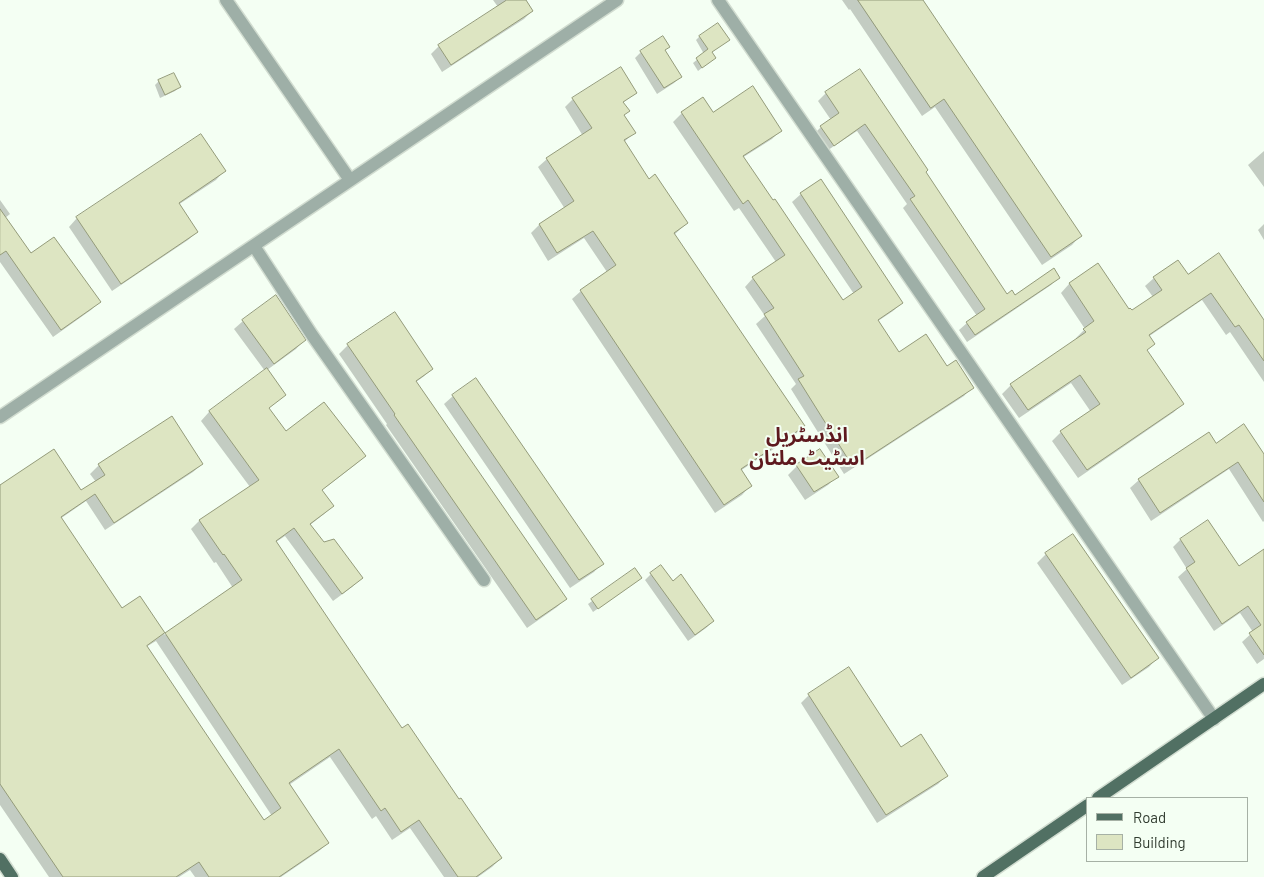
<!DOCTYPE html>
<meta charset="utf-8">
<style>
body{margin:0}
#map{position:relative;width:1264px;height:877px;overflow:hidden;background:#f4fff3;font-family:Barlow,sans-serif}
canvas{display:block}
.legend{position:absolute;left:1086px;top:797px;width:162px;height:65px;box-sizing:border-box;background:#f4fff3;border:1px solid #a6b1a5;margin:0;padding:6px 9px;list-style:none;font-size:15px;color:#313c30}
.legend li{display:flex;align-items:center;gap:10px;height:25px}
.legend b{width:25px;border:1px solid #a6b1a5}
</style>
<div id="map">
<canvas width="1264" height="877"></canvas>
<ul class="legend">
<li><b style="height:6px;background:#517063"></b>Road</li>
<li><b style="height:14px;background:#dde5c2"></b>Building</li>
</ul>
</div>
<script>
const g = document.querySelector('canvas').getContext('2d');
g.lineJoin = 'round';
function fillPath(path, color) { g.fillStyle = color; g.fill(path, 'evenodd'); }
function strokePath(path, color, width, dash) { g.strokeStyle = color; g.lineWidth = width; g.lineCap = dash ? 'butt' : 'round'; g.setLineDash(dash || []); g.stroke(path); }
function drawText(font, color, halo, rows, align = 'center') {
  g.font = font + ' Barlow,"Noto Sans Arabic",sans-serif'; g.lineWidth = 4; g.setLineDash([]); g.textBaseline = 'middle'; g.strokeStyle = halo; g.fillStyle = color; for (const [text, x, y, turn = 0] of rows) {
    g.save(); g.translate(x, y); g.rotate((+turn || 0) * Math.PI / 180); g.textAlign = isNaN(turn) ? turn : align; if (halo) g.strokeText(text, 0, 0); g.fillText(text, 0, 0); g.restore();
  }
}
fillPath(new Path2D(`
 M493 0H524L532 11 524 19 442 72 431 54 439 46 498 7Z
 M842 0H921L1080 236 1072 245 1042 265 935 107 922 116 850 9 849 10Z
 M700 36 728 40 711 53 715 58 698 71 693 63 704 54 696 40Z
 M664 51 680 77 674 83 657 94 635 58 641 52Z
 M860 71 924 172 1007 295 1015 296 1058 277 1051 285 967 342 959 330 967 323 977 316 903 208 907 204 857 131 825 152 813 135 821 127 831 120 818 101 826 93Z
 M159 81 179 87 175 91 160 98 155 85Z
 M636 92 623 103V116L634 133 624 142 648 180 687 223 674 235 803 426 795 435 740 471 750 486 742 495 715 513 572 299 581 291 607 272 584 238 548 261 531 233 539 225 565 209 538 167 547 159 583 136 565 107 573 99Z
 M703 99 712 113 780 131 772 139 742 158 842 302 854 294 792 202 801 194 820 181 902 303 893 311 878 321 899 354 946 368 972 387 964 396 844 474 791 389 796 384 756 324 765 316 745 287 753 278 776 262 739 208 734 211 673 122 682 113Z
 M1264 151V187L1248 165Z
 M224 171 216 180 178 205 197 232 188 240 112 291 69 227 77 218Z
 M0 200 10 214 5 218 31 255 99 302 91 310 53 337 0 262Z
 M1264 224V240L1258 230Z
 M1098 265 1129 311 1131 312 1153 297 1145 286 1154 278 1188 276 1264 322V382L1230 332 1226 335 1202 300 1148 337 1146 351 1182 404 1174 412 1078 478 1052 441 1061 432 1091 412 1071 383 1019 418 1002 394 1011 385 1077 340 1076 338 1085 329 1061 293 1069 284Z
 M243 321 304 340 296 349 267 370 285 394 268 409 286 433 364 456 356 464 321 491 332 506 324 514 310 525 324 544 361 578 352 587 333 601 285 536 276 542 402 730 459 801 501 858 492 867 478 877H444L410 828 392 840 376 816 372 819 330 757 289 785 328 843 319 851 281 877H195L190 870 179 877H49L0 805V487L81 492 96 482 90 474 99 465 202 464 193 472 105 530 86 501 60 519 122 609 140 597 165 635 233 588 216 562 214 563 191 529 199 521 250 487 201 421 209 412 265 371 234 329ZM156 641 272 816 264 821 146 647Z
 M348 345 432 369 423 377 416 382 565 599 557 607 527 628 386 425 387 424 339 354Z
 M453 396 602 563 594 572 570 588 444 404Z
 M1208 434 1216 445 1264 457V521L1263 522 1229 469 1151 521 1130 488 1139 480Z
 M797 466 837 476 828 485 805 500 788 475Z
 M1180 540 1239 568 1264 551V659L1257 664 1242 642 1253 632 1240 613 1214 631 1178 577 1187 569 1173 547Z
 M1046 554 1157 658 1149 667 1122 685 1037 563Z
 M635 570 636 582 593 612 588 604Z
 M651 574 672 582 713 621 706 628 688 641 645 580Z
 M809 695 900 749 947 775 938 784 877 823 801 703Z`), '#0003');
const building = new Path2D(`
 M507 0H526L533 11 451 65 438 45Z
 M858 0H923L1082 236 1051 257 944 99 931 108Z
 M718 23 730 40 712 52 716 58 702 68 696 58 708 49 699 36Z
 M663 36 670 47 665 50 682 77 664 88 640 51Z
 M621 67 637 93 623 102 630 111 624 115 636 133 624 140 649 179 655 174 688 223 674 233 805 426 741 469 752 486 724 505 580 290 616 265 593 231 557 253 539 224 574 201 546 158 592 128 572 98Z
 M860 69 928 170 926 172 1007 294 1012 290 1015 295 1054 268 1060 278 975 335 966 322 985 309 910 199 915 196 865 124 834 146 820 126 839 113 825 92Z
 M174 73 181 87 165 95 158 80Z
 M753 86 782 131 743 156 773 200 775 199 843 300 862 287 800 193 821 179 903 303 878 320 899 352 926 334 947 366 956 360 974 388 853 467 798 379 804 376 764 314 774 308 752 277 785 255 748 200 743 204 681 112 703 97 713 112Z
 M201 134 226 171 179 203 198 232 121 284 76 217Z
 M0 209 31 253 54 237 101 302 61 330 6 251 0 255Z
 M1219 253 1264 320V361L1239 325 1235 327 1211 293 1149 335 1155 344 1147 350 1184 404 1087 470 1060 431 1100 404 1080 375 1028 410 1010 384 1086 332 1083 329 1094 321 1069 283 1098 263 1129 309 1130 308 1132 310 1162 290 1153 277 1178 260 1188 274Z
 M276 295 306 340 274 364 242 320Z
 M395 312 433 369 416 381 567 599 536 620 394 415 395 414 347 344Z
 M267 368 286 395 269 408 286 431 324 402 366 456 322 490 334 506 310 524 324 542 334 539 363 578 342 594 294 528 276 541 402 728 408 724 459 799 461 798 502 858 476 877H458L419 820 401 832 385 808 381 811 339 749 289 783 329 843 279 877H209L199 862 176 877H63L0 784V485L54 449 81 490 105 475 98 464 172 416 203 464 114 523 95 494 61 517 122 608 140 596 165 633 242 580 224 554 223 555 199 520 259 480 209 411ZM165 633 281 808 264 820 147 646Z
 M476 378 604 564 579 580 452 395Z
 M1244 424 1264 454V502L1238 462 1160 513 1138 479 1209 432 1216 443Z
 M820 449 839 477 814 492 796 465Z
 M1208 520 1239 566 1264 549V655L1249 633 1261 625 1248 606 1222 624 1186 568 1195 562 1180 539Z
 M1073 534 1159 658 1131 678 1045 553Z
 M661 565 673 581 681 574 714 621 695 635 650 573Z
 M635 568 642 578 598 609 591 599Z
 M849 667 901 747 921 734 948 776 886 815 808 694Z`);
fillPath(building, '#dde5c2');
strokePath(building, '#949b7a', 1);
const minor = new Path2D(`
 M226 0 350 180
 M718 0 1214 719
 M254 246 312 335 484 580
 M0 417 617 0`);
const major = new Path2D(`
 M1098 798 1264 684
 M0 859 12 877
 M983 877 1088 805`);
strokePath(minor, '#d1dcd0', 15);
strokePath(major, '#d1dcd0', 15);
strokePath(minor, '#9eafa7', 12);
strokePath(major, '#517063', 12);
drawText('bold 20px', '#5e191e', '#f4fff3', [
 ["انڈسٹریل",807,435],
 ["اسٹیٹ ملتان",807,458]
]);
</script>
